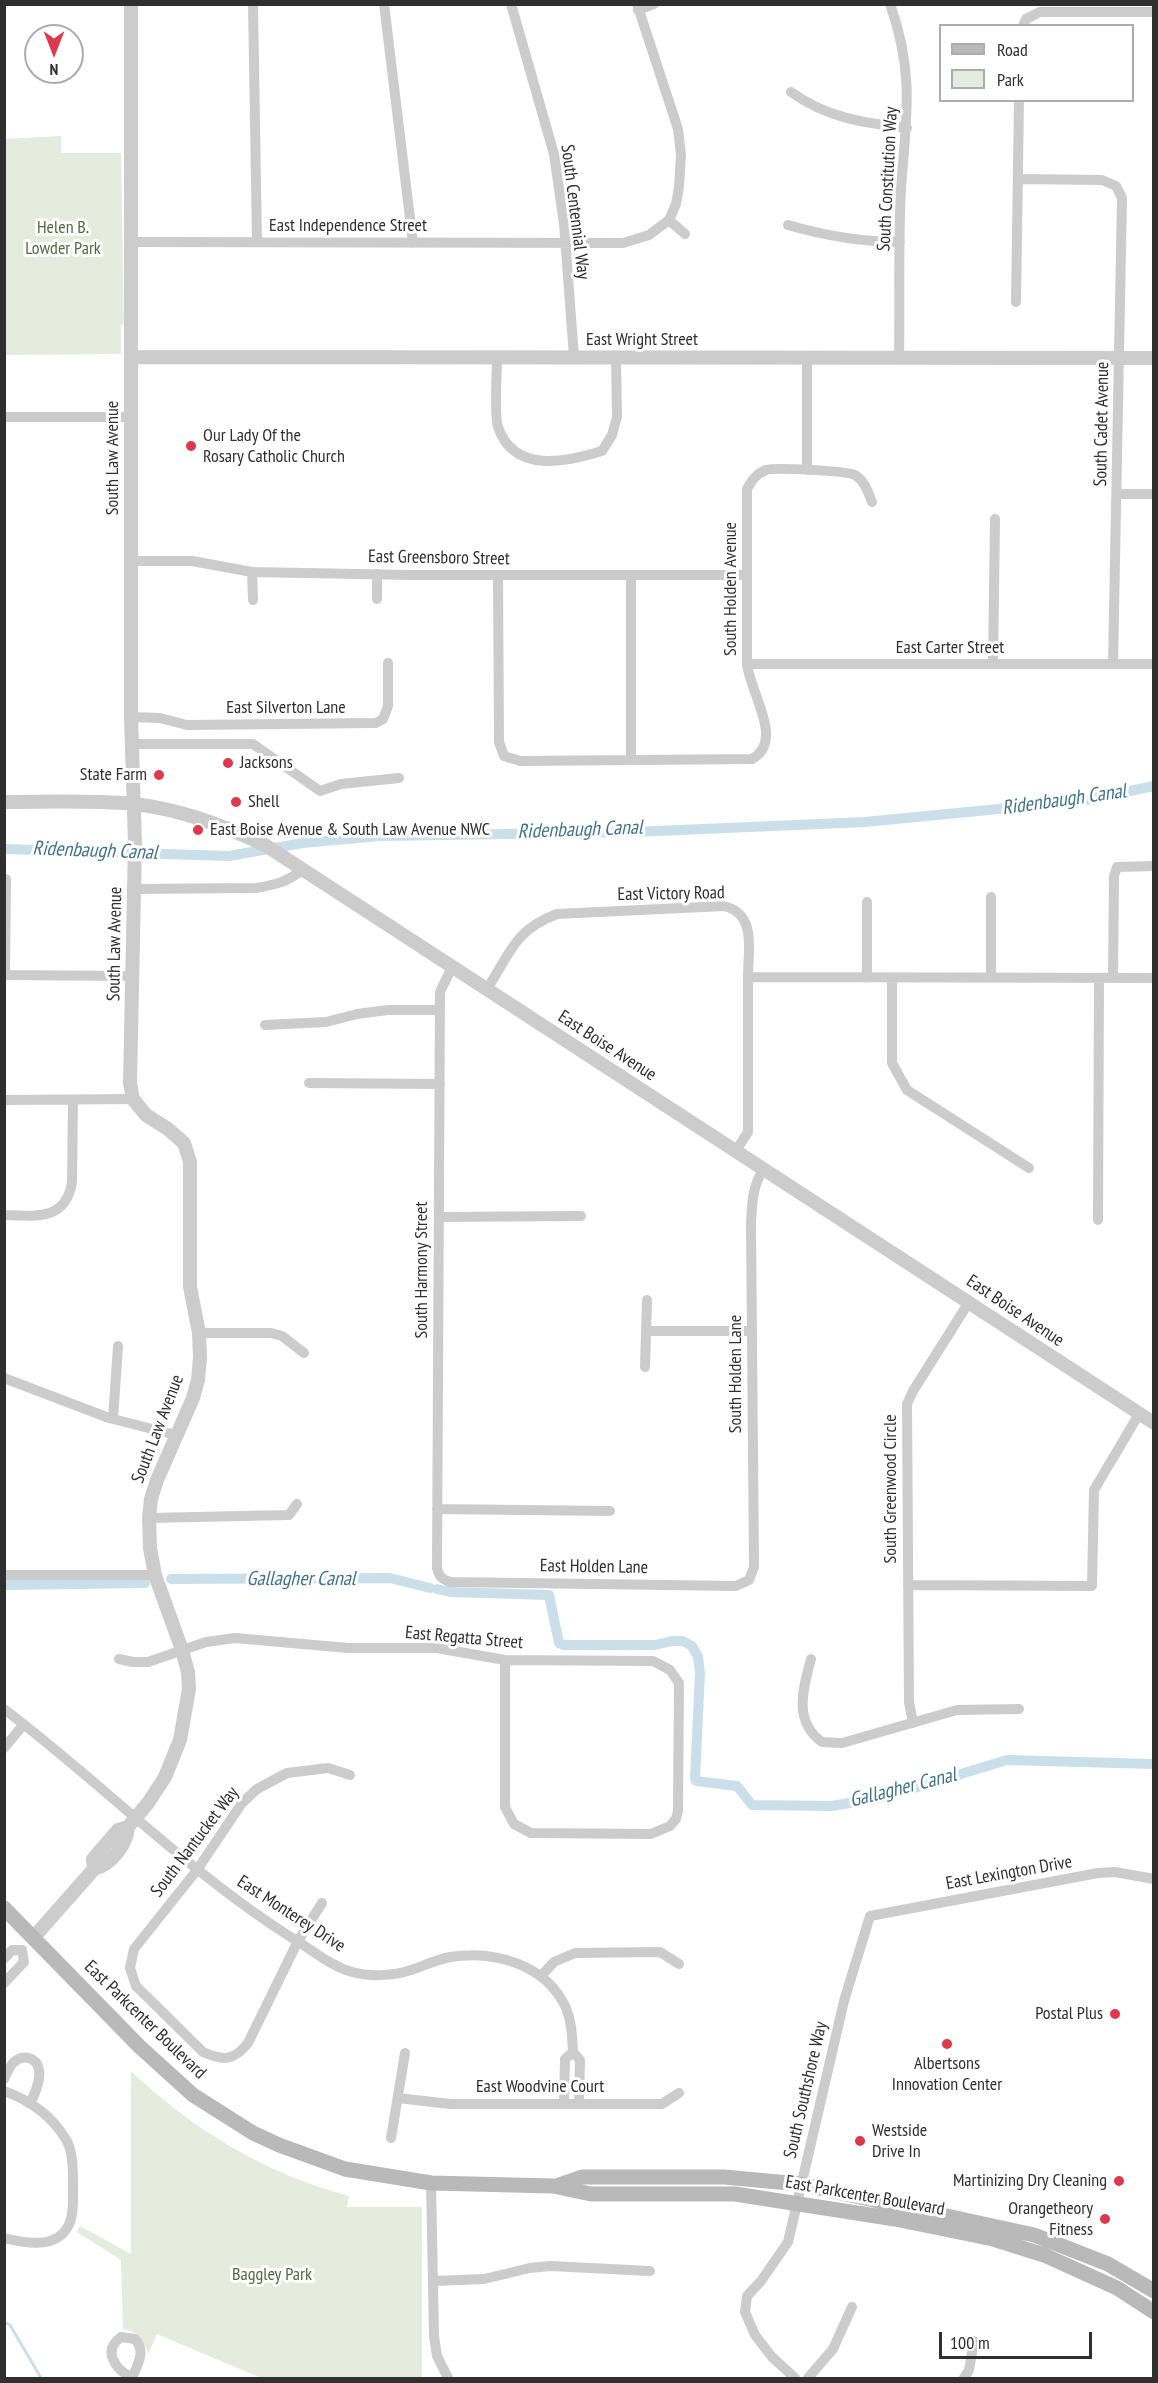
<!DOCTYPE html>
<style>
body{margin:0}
#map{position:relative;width:1158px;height:2383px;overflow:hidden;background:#fff;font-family:"PT Sans Narrow",sans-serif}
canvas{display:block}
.frame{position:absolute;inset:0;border:6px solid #2f2f2f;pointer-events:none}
.legend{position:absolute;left:939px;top:24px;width:195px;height:78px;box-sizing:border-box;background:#fff;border:2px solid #acacac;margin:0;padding:8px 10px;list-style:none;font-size:18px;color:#2f2f2f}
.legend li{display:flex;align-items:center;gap:12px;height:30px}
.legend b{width:30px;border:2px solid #acacac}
.north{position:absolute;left:24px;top:24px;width:60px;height:60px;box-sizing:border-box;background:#fff;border:2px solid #acacac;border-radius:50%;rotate:180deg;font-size:16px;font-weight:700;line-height:24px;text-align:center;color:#2f2f2f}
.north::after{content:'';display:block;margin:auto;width:21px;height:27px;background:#de384d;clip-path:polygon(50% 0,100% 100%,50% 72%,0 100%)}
.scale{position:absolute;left:939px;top:2332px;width:153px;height:27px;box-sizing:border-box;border:3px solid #2f2f2f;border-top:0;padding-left:8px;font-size:18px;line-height:21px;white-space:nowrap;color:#2f2f2f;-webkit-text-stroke:4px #fff;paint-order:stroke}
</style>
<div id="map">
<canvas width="1158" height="2383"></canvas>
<div class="frame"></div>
<ul class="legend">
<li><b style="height:8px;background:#b9b9b9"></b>Road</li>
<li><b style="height:16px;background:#e5ebdd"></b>Park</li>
</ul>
<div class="north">N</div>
<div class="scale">100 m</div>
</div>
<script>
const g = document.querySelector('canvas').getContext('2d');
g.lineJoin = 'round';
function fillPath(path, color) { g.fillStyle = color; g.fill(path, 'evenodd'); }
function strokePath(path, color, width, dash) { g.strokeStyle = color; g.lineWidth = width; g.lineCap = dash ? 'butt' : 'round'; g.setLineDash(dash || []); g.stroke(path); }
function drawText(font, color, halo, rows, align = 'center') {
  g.font = font + ' "PT Sans Narrow",sans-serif'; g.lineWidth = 6; g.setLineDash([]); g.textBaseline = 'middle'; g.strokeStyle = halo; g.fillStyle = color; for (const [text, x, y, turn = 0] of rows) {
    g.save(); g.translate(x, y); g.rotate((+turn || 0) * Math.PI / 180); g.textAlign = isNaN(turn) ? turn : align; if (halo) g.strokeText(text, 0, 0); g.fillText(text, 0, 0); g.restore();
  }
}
fillPath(new Path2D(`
 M61 136V153H121L124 324 121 325V354L5 355V139Z
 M131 2071C193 2130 266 2174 349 2196L347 2207H422V2378H261L157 2334 148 2354C144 2341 138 2331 123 2329L121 2260 77 2232 80 2226 131 2254Z`), '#e5ebdd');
strokePath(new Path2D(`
 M4 2322 10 2325 41 2378`), '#cadfea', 3);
strokePath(new Path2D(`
 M4 849 229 856 303 843 379 836 634 832 865 822 1081 801 1154 786
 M171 1579 390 1578 430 1588
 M4 1585 145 1583
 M437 1589 450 1592 549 1595 559 1643 564 1645H655L672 1641H683L692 1646 698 1657 700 1673 695 1778 696 1781 737 1786 752 1805 832 1806 885 1797 1007 1760 1154 1764`), '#cadfea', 10);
strokePath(new Path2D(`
 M253 4 257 242
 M384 4 413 243
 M511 4 554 154 564 224 574 357
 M890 4C915 74 906 118 901 189 898 245 900 302 899 358
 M638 10 654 4
 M1023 26 1026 19 1040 12H1154
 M791 92C827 118 864 123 907 128
 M1019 179 1102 180 1116 186 1122 198 1113 664
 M669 220 685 234
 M788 225C826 236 861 242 900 242
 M132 242 623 243 649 235 669 220 676 204 679 187 681 155 678 129 637 4
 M1016 302 1019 100
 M497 357C497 372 494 416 498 427 514 474 566 462 602 451L612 435 617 417 616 358
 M807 358V470
 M4 417H131
 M1117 494H1154
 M132 561H192L252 572 411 575H747
 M252 572 253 600
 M498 575 499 742 504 756 520 761 752 759C785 741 750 693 747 664V489C752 480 756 474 766 470 775 467 847 471 855 475 865 481 868 492 872 502
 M631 575V760
 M377 599V574
 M747 664H1154
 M993 664 995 519
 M131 717 160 718 187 725 376 723 383 719 388 706V663
 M132 744H253L320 791 341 784 399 778
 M133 889 256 888C275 885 287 882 302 870
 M452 967 440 992 437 1568C439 1577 442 1579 450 1582L736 1586 749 1580 754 1567 751 1224C752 1204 752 1187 763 1170
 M4 975 132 976
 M5 975 6 879
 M867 978V902
 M892 978V1063L907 1090 1029 1168
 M991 978V897
 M1113 978 1114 876 1117 867 1154 866
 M487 989C510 954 514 930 557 914L724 906C757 914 748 950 748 977L1154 978
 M265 1025 326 1022 357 1014 388 1010H440
 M309 1083 440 1084
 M4 1100 133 1099
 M735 1152 748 1132V977
 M4 1215C36 1216 66 1221 72 1182L73 1101
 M439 1217 581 1216
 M1098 1220 1099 978
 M646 1331H752
 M199 1333H271L282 1336 304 1353
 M645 1367 647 1300
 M4 1378 109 1418 176 1435
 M113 1419 118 1346
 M437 1509 610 1511
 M149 1518 289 1515 297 1504
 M4 1575H155
 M908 1585 1092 1586 1094 1490 1139 1414
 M119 1659 133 1662H148L206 1642 235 1638 348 1648H437L505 1660 653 1661 670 1670 679 1683 678 1811 676 1819 670 1826 651 1834 531 1833 514 1824 505 1807V1660
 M811 1659C803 1689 793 1721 822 1742L842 1743 957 1710 1019 1709
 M4 1709C103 1784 191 1875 297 1941 315 1952 331 1966 352 1972 370 1977 393 1976 411 1970 423 1966 436 1960 450 1957 494 1950 546 1964 566 2008 572 2022 572 2037 573 2052
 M913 1723 909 1702 907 1404 913 1391 969 1302
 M4 1748 24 1724
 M322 1903 298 1941 248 2043C234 2061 223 2061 203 2052L136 1986 130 1968 134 1949 197 1870 242 1803 257 1789 287 1773 328 1768 350 1775
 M4 1959 12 1950H22L24 1962 4 1983
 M542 1975 554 1962 575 1953 660 1952 679 1964
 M4 2079C7 2073 9 2067 14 2062 23 2054 37 2057 39 2070 41 2080 35 2093 31 2102
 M4 2091C29 2100 51 2115 65 2138 73 2149 73 2169 73 2182 73 2194 74 2208 71 2219 62 2250 28 2244 4 2238
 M398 2098 450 2104H662L679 2093
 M564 2104 565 2059 573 2052 580 2060 579 2104
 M391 2138 405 2053
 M431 2183 434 2336 437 2356 448 2378
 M434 2281 484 2279 530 2268 550 2266 650 2271
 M121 2337 135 2339C146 2351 138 2364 132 2378 115 2369 102 2351 121 2337Z
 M795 2378 772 2357 755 2335 745 2312 747 2296 761 2281 788 2242 844 2001 870 1916 1098 1873 1115 1872 1154 1879
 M808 2378 833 2349 852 2307
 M964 2378 969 2370 974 2341`), '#ccc', 10);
strokePath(new Path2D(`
 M131 357 1154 358
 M4 802C47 802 91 800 134 804 180 809 223 825 265 845L1154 1423
 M128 1827 148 1803 165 1777 180 1740 189 1689 188 1672 182 1650 155 1575 150 1548 149 1518 151 1499 157 1480 193 1398 198 1380 200 1358 199 1333 190 1287V1162L184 1143 168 1129 146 1115 133 1099 130 1083 135 843 131 717V4
 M34 1937 94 1869C111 1865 127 1844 128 1827L118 1830 93 1859 94 1869`), '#ccc', 14);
strokePath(new Path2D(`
 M4 1908 140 2047 193 2095 253 2133 279 2145 345 2169 431 2183 553 2186 591 2194H735L895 2219 993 2239 1044 2255 1117 2288 1154 2312
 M556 2186 582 2177H724L800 2184 1034 2235 1108 2264 1154 2291`), '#b9b9b9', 15);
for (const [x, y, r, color] of [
 [191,446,6,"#de384d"],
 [228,763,6,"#de384d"],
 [159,775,6,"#de384d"],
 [236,802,6,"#de384d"],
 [198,830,6,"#de384d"],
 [1115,2014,6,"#de384d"],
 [947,2044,6,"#de384d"],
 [860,2141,6,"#de384d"],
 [1119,2181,6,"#de384d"],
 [1105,2219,6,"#de384d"]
]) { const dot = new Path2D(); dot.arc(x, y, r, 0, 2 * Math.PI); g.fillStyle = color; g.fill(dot); strokePath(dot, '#fff', 2); }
drawText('18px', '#2f2f2f', '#fff', [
 ["South Constitution Way",888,179,-87],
 ["South Centennial Way",575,212,83],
 ["East Independence Street",348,226],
 ["East Wright Street",642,340],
 ["South Cadet Avenue",1102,424,-89],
 ["South Law Avenue",113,458,-90],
 ["East Greensboro Street",439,558,1],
 ["South Holden Avenue",731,589,-90],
 ["East Carter Street",950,648],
 ["East Silverton Lane",286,708],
 ["East Victory Road",671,894,-1],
 ["South Law Avenue",115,944,-89],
 ["East Boise Avenue",607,1046,33],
 ["South Harmony Street",422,1270,-90],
 ["East Boise Avenue",1015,1311,34],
 ["South Holden Lane",736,1374,-90],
 ["South Law Avenue",158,1429,-69],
 ["South Greenwood Circle",891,1489,-90],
 ["East Holden Lane",594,1567,1],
 ["East Regatta Street",464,1638,5],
 ["South Nantucket Way",195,1842,-53],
 ["East Lexington Drive",1009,1873,-10],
 ["East Monterey Drive",291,1914,33],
 ["East Parkcenter Boulevard",145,2020,44],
 ["East Woodvine Court",540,2087],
 ["South Southshore Way",806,2090,-77],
 ["East Parkcenter Boulevard",865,2196,10]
]);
drawText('18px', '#54693e', '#fff', [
 ["Helen B.",63,228],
 ["Lowder Park",63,249],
 ["Baggley Park",272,2275]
]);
drawText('18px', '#2f2f2f', '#fff', [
 ["Our Lady Of the",203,436],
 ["Rosary Catholic Church",203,457],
 ["Jacksons",240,763],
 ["State Farm",147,775,"right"],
 ["Shell",248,802],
 ["East Boise Avenue & South Law Avenue NWC",210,830],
 ["Postal Plus",1103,2014,"right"],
 ["Albertsons",947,2064,"center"],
 ["Innovation Center",947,2085,"center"],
 ["Westside",872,2131],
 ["Drive In",872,2152],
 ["Martinizing Dry Cleaning",1107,2181,"right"],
 ["Orangetheory",1093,2209,"right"],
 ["Fitness",1093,2230,"right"]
], 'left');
drawText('italic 20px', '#40748e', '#fff', [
 ["Ridenbaugh Canal",1064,800,-8],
 ["Ridenbaugh Canal",580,830,-2],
 ["Ridenbaugh Canal",95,851,2],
 ["Gallagher Canal",301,1579],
 ["Gallagher Canal",903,1788,-14]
]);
</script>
